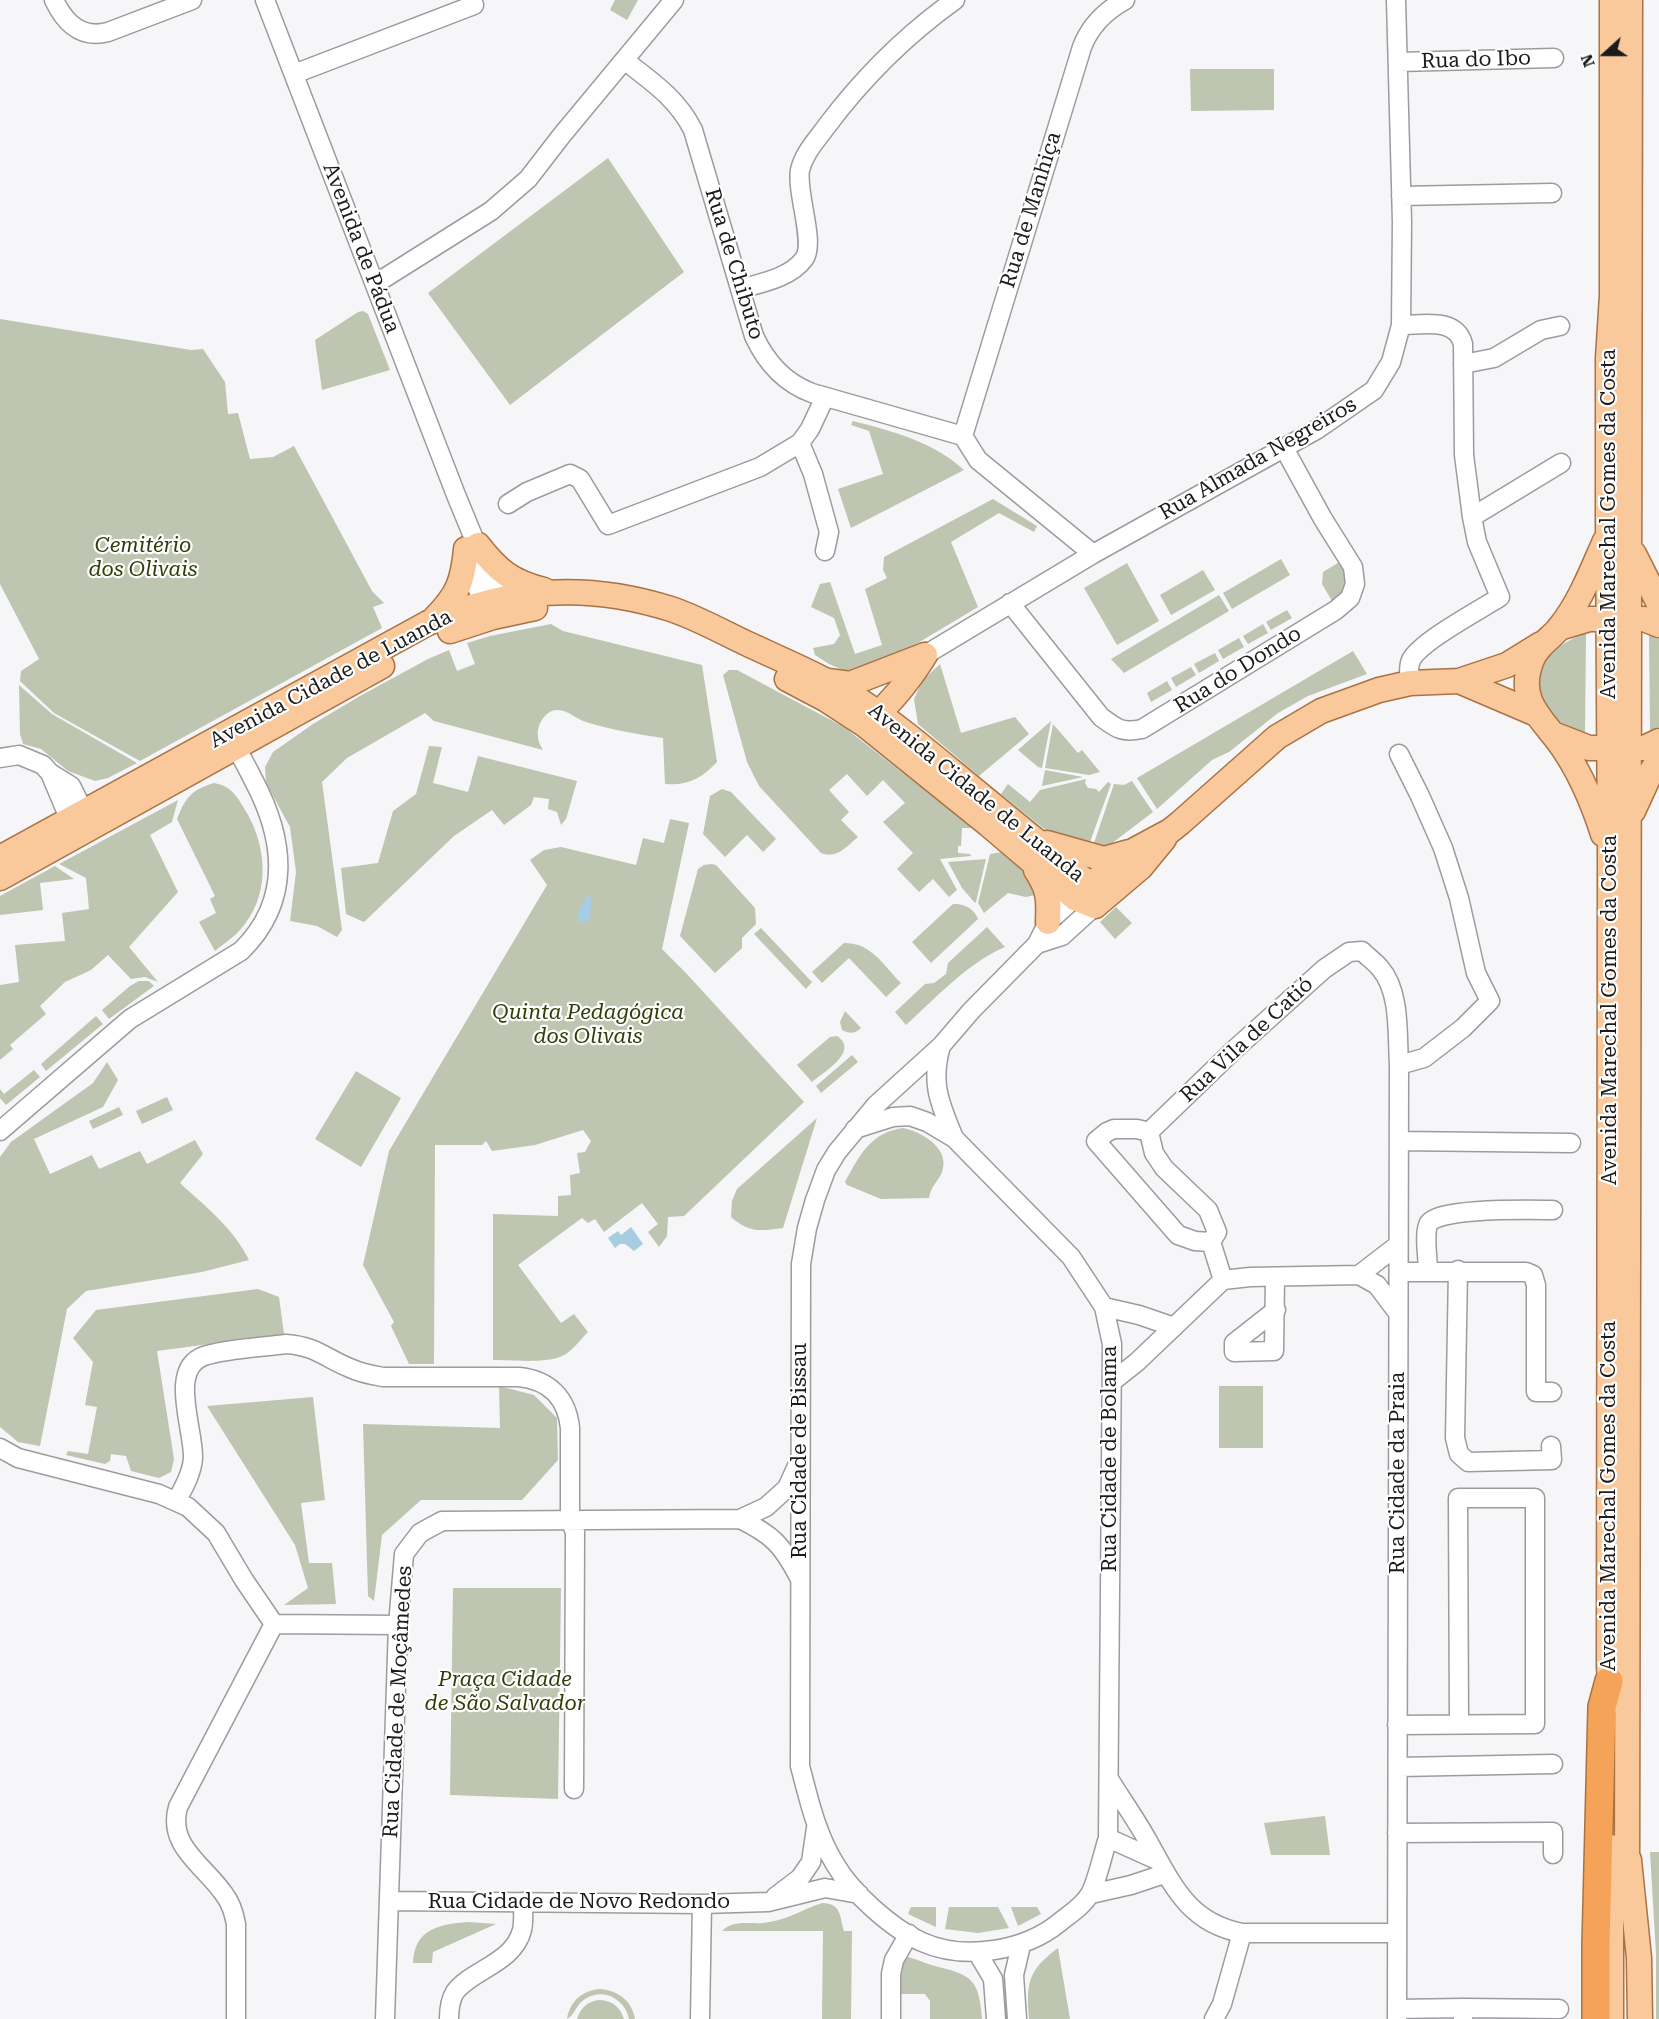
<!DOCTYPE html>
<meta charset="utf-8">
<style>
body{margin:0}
#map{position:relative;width:1659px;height:2019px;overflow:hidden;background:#f6f5f8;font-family:"Roboto Serif",serif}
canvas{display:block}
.north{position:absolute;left:1575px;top:24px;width:60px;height:60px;-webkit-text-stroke:4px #fff;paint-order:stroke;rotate:249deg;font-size:16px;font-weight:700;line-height:24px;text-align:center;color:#1b1b1c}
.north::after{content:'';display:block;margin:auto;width:21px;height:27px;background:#1b1b1c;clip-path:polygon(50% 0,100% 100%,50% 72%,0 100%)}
</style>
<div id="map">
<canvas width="1659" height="2019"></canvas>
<div class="north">N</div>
</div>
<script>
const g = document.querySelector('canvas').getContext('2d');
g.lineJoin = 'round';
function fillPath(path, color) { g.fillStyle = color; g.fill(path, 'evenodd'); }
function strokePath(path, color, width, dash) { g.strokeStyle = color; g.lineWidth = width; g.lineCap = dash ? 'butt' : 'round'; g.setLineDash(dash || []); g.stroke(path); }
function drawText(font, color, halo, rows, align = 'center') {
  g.font = font + ' "Roboto Serif",serif'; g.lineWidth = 4.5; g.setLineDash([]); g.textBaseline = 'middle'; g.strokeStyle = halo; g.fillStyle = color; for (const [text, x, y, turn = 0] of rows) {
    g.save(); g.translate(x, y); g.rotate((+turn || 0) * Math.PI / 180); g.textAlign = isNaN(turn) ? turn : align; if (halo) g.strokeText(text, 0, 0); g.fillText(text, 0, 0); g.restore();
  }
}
fillPath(new Path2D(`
 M615 0H638L627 20 610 10Z
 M1190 69H1274V110L1191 111Z
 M608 158 684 272 510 405 428 293Z
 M363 311 368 314 390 370 322 390 315 340 358 312Z
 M0 319 191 350 203 349 225 382 228 414 238 413 250 459 273 457 294 446 372 591 384 603 373 607 382 628 140 761 54 713 20 681 21 671 39 659 0 584Z
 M853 421C892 431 934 442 964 470L851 528 838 489 883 474 869 431 851 425Z
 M993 499 1037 526 1034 532 999 513 951 542 978 607 891 659 854 675 829 664 815 655 813 648 834 644 840 635 834 618 811 607 820 584 830 582 855 654 882 645 865 589 887 578 883 570 884 557Z
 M1281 559 1290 575 1232 609 1223 593Z
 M1341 561C1348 579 1348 591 1335 606L1322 584 1323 572Z
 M1127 563 1159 621 1117 645 1084 588Z
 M1203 570 1215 590 1171 615 1160 595Z
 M1219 595 1229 611 1124 673 1111 659Z
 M1287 610 1292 618 1271 630 1266 622Z
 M551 624 563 631 702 665 717 762C702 778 688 786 665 784L663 738C637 734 611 730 586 722 575 719 569 710 557 710 545 710 536 726 538 737 538 742 541 746 543 750L434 721 425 713 347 758 322 782 342 930 337 937 317 926 290 921 296 872 290 827 266 783 265 767 273 752 313 724 360 696 428 659 449 650 457 671 475 664 467 643 490 636Z
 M1263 624 1268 633 1248 644 1243 636Z
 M1586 633 1585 733C1578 731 1569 728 1563 724 1518 692 1541 648 1586 633Z
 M1649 635 1659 639V727L1650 731Z
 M1239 638 1244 647 1223 659 1218 650Z
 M1353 651 1367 674 1308 696 1278 713 1229 752 1212 760 1157 809 1137 778Z
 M1215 653 1219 661 1199 673 1194 664Z
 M940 664 961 733 1015 717 1029 734 979 776 918 724 914 699 923 680Z
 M1191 667 1196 675 1176 687 1171 678Z
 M729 670H737L844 727 973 828H962L961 846H958V853L970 854 971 856 940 859 957 890 949 897 933 879 919 892 897 869 913 853 883 822 905 803 883 780 867 796 847 774 829 790 849 812 841 820 858 837C846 847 837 859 821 853L759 786 747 762 723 675Z
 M1167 681 1172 690 1151 702 1147 693Z
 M19 685 52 714 137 763 108 778 95 781 68 771 41 749 23 744 20 734Z
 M1051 721 1042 768 1038 767 1018 750Z
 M1053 724 1078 753 1082 750 1100 772 1089 775 1045 768Z
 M429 746 442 747 433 783 468 792 478 756 577 781 566 819 561 825 557 812 548 809 549 799 534 797 531 805 504 825 492 810 454 836 364 922 346 914 341 868 378 863 393 811 416 794Z
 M1045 770 1083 777 1042 786Z
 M1086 779 1085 783 1088 788 1096 789 1099 792 1108 782 1111 784 1090 842 1087 844 1053 836 1001 794 1008 784 1030 802 1040 790Z
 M1132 781 1153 812 1111 844 1096 846 1094 843 1114 784 1124 785Z
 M214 783C232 786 238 798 247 813 268 850 270 897 240 930 233 938 223 944 215 951L199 922 216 913 210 899 215 896 177 819C186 797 191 790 214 783Z
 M722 789 731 792 776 839 763 852 747 835 725 857 703 834 710 796Z
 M178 800 172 822 150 835 178 892 129 947 158 982 145 977 131 979 108 955 91 970 65 982 40 1006 46 1014 10 1045 13 1049 0 1060V985L19 982 15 945 65 941 62 913 89 909 86 878 59 864Z
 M670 819 689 823 662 949 686 973 804 1102 684 1216 668 1217 667 1236 659 1247 648 1232 658 1224 642 1203 604 1232 595 1219 588 1223 582 1218 518 1265 561 1323 574 1314 588 1332C580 1340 573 1350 564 1355 549 1364 511 1360 493 1360V1214L558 1216V1196L571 1195 570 1175 580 1173 577 1153 585 1152 591 1141 583 1130 535 1145 492 1151 486 1141 482 1145H435L434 1364H409L391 1326 394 1322 363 1265 389 1151 547 885 530 860 544 850 561 847 636 865 643 838 664 843Z
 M1003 852 1032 877 1040 894 1026 897 1008 893 984 913 978 903 990 854Z
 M986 859 976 902 975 903 962 888 948 862Z
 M711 864 716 865 755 908 756 924 742 938V948L715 973 680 936 698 869 704 865Z
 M55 866 74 879 40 883 43 910 0 915V896Z
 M953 904C963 903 975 909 978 919L931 963 912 942Z
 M1116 907 1132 923 1115 939 1100 922Z
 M987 927 1005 947C966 964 937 997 906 1025L895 1012 925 984 934 983 946 974 948 963Z
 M761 928 812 982 806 989 754 934Z
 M844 943C872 943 882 964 901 983L886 997 849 958 822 983 812 972Z
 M139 981H149L154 986 109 1019 102 1010 130 986Z
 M845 1011 861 1028C854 1034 850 1034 842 1030L840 1022Z
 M96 1016 103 1024 46 1071 41 1064Z
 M837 1036C860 1051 824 1072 812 1082L797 1065 830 1037Z
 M852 1055 858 1062 821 1093 816 1086Z
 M107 1062 118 1080 103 1107 34 1139 50 1174 92 1155 99 1169 140 1151 147 1164 195 1140 203 1154 180 1183C204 1205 235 1230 249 1260L202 1272 86 1291 67 1309 40 1446 18 1442 0 1427V1157L11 1142 93 1083Z
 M34 1070 40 1077 6 1105 0 1098V1089L4 1094Z
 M356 1071 401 1098 361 1167 315 1139Z
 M167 1097 173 1110 142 1124 136 1111Z
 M119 1107 123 1115 93 1129 89 1121Z
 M817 1118 783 1228C760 1231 749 1233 731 1217L732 1201 737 1189Z
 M903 1128C920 1131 948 1147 943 1168 941 1180 931 1184 929 1198L881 1199 847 1185 845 1182C859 1156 871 1132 903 1128Z
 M258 1289 279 1297 284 1334 157 1351 174 1459 171 1472 159 1478 131 1471 126 1456 111 1454 110 1461 105 1464 66 1455 68 1451 88 1454 97 1407 85 1405 93 1362 73 1338 96 1310Z
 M499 1386 534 1395 557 1418 558 1460 522 1500H421L382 1535 374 1601 368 1596 363 1424 500 1428Z
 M1219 1386H1263V1448H1219Z
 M313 1397 325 1500 301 1503 309 1563H332L336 1604 284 1605 308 1588 295 1545 207 1406Z
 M453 1588H561L558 1799 450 1795Z
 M1325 1816 1330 1855H1271L1264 1823Z
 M1650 1852H1659V2019H1656V1954Z
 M822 1903C842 1904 839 1915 844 1931H852L851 2019H822L823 1931H722C733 1920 748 1924 763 1923 785 1921 801 1910 822 1903Z
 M911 1907H936V1927L908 1914Z
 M949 1907H998L1009 1928 978 1933 945 1929Z
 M1011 1907H1037L1041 1914 1018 1926Z
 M468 1922 496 1924 433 1952 432 1963H413C414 1929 440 1924 468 1922Z
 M1058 1948 1070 2019H1029C1026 1983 1028 1970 1058 1948Z
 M908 1957C917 1959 926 1964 935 1966 972 1975 979 1979 982 2019H930V2001L925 1994H898C898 1981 897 1965 908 1957Z
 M599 1989C617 1990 632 2000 635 2019H629C625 1999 603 1987 585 1999 576 2004 575 2015 567 2019 570 2001 582 1991 599 1989Z
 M600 2000C613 2001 620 2007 624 2019H577C581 2007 588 2001 600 2000Z`), '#bec5b1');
fillPath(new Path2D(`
 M589 895 592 898 590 918 585 923 580 922 577 918C579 910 583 900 589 895Z
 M631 1227 643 1244 634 1251 625 1244H620L615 1248 608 1238 618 1231 621 1235Z`), '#a7cde0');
const minor = new Path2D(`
 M54 0C65 23 81 39 108 32L192 0
 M265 0 456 495 496 592 498 599 495 613
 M624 60C651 81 677 98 693 130L754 336C766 362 785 383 812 393L963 436 978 460 1093 554
 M1398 62 1554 58
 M294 74 474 5
 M1401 196 1552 193
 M375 284 491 211 528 179 562 135 674 0
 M740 289C761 283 790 278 804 259 816 243 796 193 800 170 804 153 816 141 826 127 862 79 906 35 955 0
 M1401 325C1423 325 1456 317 1463 344L1464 455 1472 517 1477 542 1500 597C1480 610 1421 641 1411 660 1408 667 1409 676 1410 683
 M1463 364 1494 358 1541 330 1560 326
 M963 436 1082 47C1090 26 1105 11 1125 0
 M800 443 813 474 829 532 825 551
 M508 504 527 492 570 474 580 479 608 525 760 467 800 443 810 429 825 397
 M1472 517 1561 463
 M467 553 482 603 490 614
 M1010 603 1101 717C1117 729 1122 733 1142 729L1336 610 1350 598 1355 584 1353 567 1323 519 1284 448
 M925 655 1093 554 1316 430 1374 390 1391 362 1401 325 1402 222 1396 0
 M0 758 19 755 43 765 50 773 71 786 80 804 83 824
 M50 773 66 811 78 827
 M1037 944 1062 936 1095 906
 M941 1046C930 1083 940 1104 954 1138
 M1399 1065 1424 1058 1463 1028 1490 1001 1476 973 1459 898 1443 848 1420 796 1399 754
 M855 1129 893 1117 910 1116 927 1122 954 1138 1071 1257 1104 1307 1112 1344 1108 1838C1103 1853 1097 1882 1090 1894 1083 1906 1070 1914 1060 1922 1025 1951 965 1961 922 1942 892 1929 851 1892 835 1864 816 1833 809 1800 800 1766L801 1264 807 1228 815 1200 826 1170 837 1152 876 1105 941 1046 971 1011 1037 944 1048 922 1084 890
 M1114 1129H1137L1149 1132 1154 1153 1164 1168 1208 1210 1217 1232 1211 1242 1195 1241 1178 1235 1096 1141 1107 1132Z
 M0 1131 130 1019 241 951C292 901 285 840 254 781 246 766 240 751 227 739
 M1149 1132 1235 1049 1324 969 1349 952 1362 951C1368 957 1375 962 1380 968 1401 992 1397 1035 1399 1065L1397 2019
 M1399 1141 1571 1143
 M1211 1242 1223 1280
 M1458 1270 1455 1438 1459 1454 1468 1462 1552 1460 1551 1446
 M1428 1271C1428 1259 1424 1236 1428 1225 1433 1207 1533 1210 1553 1210
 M1399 1272H1526L1533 1275 1536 1285V1392H1552
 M1359 1275 1398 1245
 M1275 1277 1274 1351 1234 1352V1343L1276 1310
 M1104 1307 1139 1315 1174 1327
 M1113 1381 1137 1362 1223 1280 1250 1277 1359 1275 1377 1285 1398 1313
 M0 1448 18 1458 159 1494 188 1507 216 1533 244 1580 274 1624
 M177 1500C184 1487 192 1473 193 1458 194 1429 168 1369 204 1356 224 1349 264 1347 286 1344 316 1346 325 1358 350 1368 360 1373 371 1375 383 1377H519C549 1380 567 1398 570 1428V1520L575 1532 574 1789
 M740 1519C773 1535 782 1545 799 1577
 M274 1624 398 1625
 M1397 1725 1535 1724V1498H1458L1459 1724
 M1398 1767 1553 1764
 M1109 1779C1122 1800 1137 1821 1149 1843 1173 1886 1189 1923 1242 1933H1397
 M1397 1833 1553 1832V1854
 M1108 1838 1157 1860
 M1091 1894 1131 1885 1164 1874
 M775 1897 800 1878 811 1862 816 1828
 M389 1901 702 1904 768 1902 825 1888 859 1894
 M977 1952 993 1979 996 2019
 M1464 2008 1559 2009
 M1397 2009 1464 2008 1463 2018
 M236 2019V1924C234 1913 231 1903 224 1894 204 1865 167 1846 178 1807L274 1624
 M385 2019 398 1625 404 1554 420 1533 442 1521 740 1519 766 1507 787 1488 797 1466
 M449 2019C449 2010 450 2000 455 1992 471 1970 514 1963 522 1930 524 1922 523 1911 523 1902
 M700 2019 702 1904
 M891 2019V1974L894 1960 909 1934
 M1017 2019 1014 1975 1021 1945
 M1214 2019 1222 2004 1242 1933`);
const major = new Path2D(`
 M478 545C498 571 512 582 544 590
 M1634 554 1659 604
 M435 618C458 595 463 581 466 549
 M1559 628 1589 619H1644L1659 625
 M450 631 493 617 535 608
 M787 679 825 699 865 725 989 825 1075 898 1095 906
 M828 681 850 684 925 655
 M1459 681 1534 713
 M867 724C890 704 909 681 925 655
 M1553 734 1589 748H1644L1659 741
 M1633 811 1651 772 1659 760
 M1603 834C1594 806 1583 779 1567 754 1548 722 1515 705 1531 662 1536 646 1551 639 1560 627 1580 602 1592 570 1605 541
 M1047 843 1104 859 1129 852
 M0 858 428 623C509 588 586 582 671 609 698 618 724 633 750 645 787 662 825 678 859 700 897 725 932 755 967 784 1008 818 1049 851 1090 885L1095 906
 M1036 870C1049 890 1049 899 1048 922
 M0 878 382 666
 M1090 885 1131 852 1170 831 1180 823 1277 737 1321 711 1379 690 1410 683 1459 681 1507 665 1541 644
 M1095 906 1141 867 1164 839
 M1611 1701 1609 1666 1610 860 1608 535V358L1612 295V0
 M1629 1860 1639 1958 1640 2019
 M1627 1876 1630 0
 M1611 2019V1847`);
const highway = new Path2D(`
 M1596 2019V1946L1602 1707 1609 1681`);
strokePath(minor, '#9c9b9e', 21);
strokePath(major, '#a97344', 27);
strokePath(highway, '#a97344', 30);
strokePath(minor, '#fff', 18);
strokePath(major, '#f9c89b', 24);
strokePath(highway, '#f5a359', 27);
drawText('21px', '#1b1b1c', '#fff', [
 ["Rua do Ibo",1476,60,-2],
 ["Rua de Manhiça",1031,210,-73],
 ["Avenida de Pádua",361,248,69],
 ["Rua de Chibuto",734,264,73],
 ["Rua Almada Negreiros",1258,459,-30],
 ["Avenida Marechal Gomes da Costa",1609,524,-90],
 ["Rua do Dondo",1238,670,-32],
 ["Avenida Cidade de Luanda",331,679,-28],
 ["Avenida Cidade de Luanda",976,793,39],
 ["Avenida Marechal Gomes da Costa",1610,1010,-90],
 ["Rua Vila de Catió",1247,1040,-43],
 ["Rua Cidade de Bissau",800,1451,-90],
 ["Rua Cidade de Bolama",1110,1459,-90],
 ["Rua Cidade da Praia",1398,1473,-90],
 ["Avenida Marechal Gomes da Costa",1609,1496,-90],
 ["Rua Cidade de Moçâmedes",398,1702,-87],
 ["Rua Cidade de Novo Redondo",579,1902]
]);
drawText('italic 21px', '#303e06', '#fff', [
 ["Cemitério",143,546],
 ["dos Olivais",143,570],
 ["Quinta Pedagógica",588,1013],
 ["dos Olivais",588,1037],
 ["Praça Cidade",505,1680],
 ["de São Salvador",505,1704]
]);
</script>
